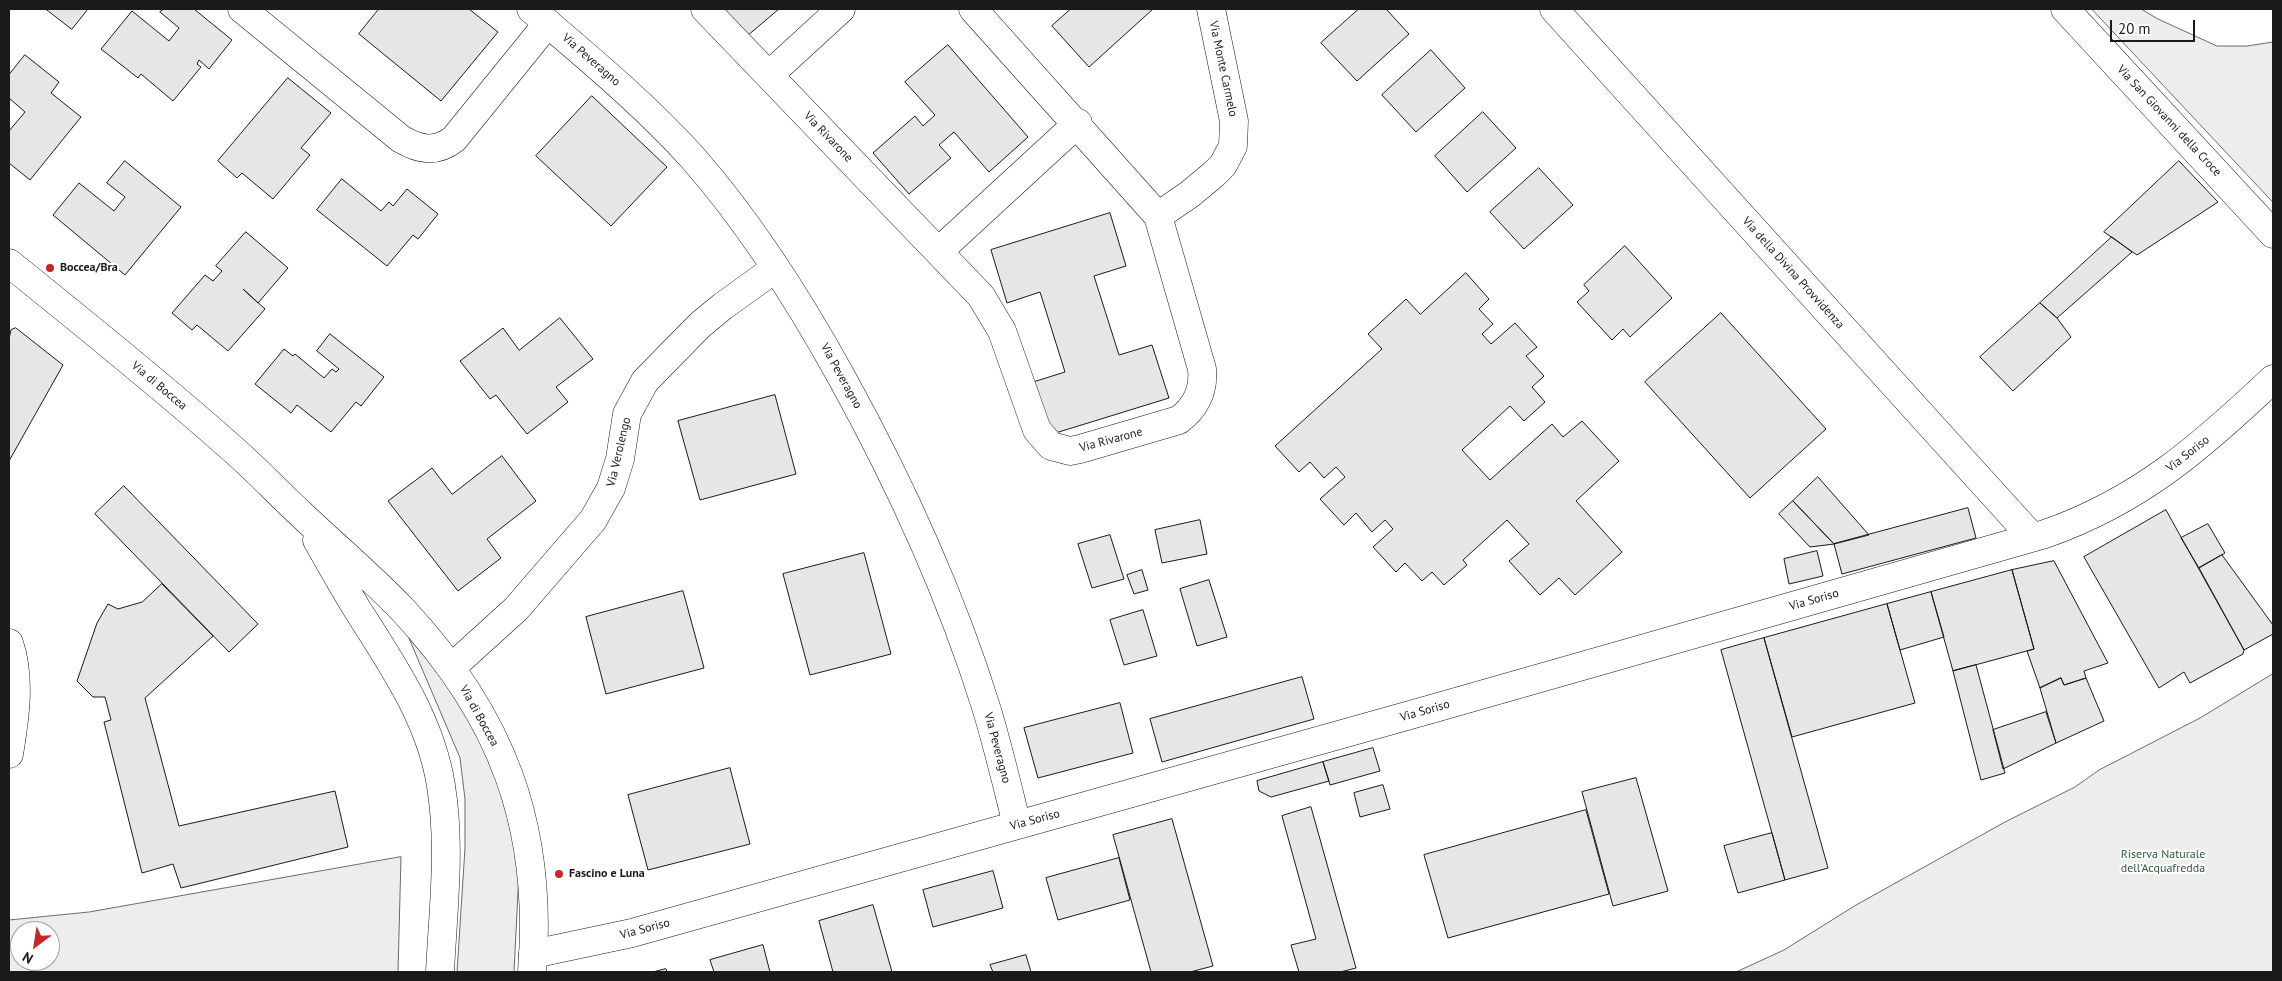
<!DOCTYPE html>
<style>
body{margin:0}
#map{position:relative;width:2282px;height:981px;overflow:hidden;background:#fff;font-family:"PT Sans",sans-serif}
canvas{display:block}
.frame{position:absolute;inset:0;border:10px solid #1a1a1a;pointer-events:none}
.north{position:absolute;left:10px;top:921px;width:50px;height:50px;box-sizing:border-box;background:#fff;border:1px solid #a3a3a3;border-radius:50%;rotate:211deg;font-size:14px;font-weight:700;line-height:20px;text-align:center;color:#1a1a1a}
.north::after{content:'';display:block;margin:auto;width:18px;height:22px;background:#c62828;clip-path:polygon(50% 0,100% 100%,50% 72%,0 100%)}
.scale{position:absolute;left:2110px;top:20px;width:85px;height:22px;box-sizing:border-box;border:2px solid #1a1a1a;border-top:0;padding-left:6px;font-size:15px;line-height:18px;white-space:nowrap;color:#1a1a1a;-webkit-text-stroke:4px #fff;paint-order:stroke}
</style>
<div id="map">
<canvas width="2282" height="981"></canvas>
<div class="frame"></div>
<div class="north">N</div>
<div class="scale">20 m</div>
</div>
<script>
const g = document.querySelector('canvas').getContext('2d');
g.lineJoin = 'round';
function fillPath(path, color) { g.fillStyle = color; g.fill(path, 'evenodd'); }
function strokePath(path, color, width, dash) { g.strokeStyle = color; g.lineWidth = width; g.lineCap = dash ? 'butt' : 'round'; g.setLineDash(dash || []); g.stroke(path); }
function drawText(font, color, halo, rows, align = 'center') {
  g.font = font + ' "PT Sans",sans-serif'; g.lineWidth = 4; g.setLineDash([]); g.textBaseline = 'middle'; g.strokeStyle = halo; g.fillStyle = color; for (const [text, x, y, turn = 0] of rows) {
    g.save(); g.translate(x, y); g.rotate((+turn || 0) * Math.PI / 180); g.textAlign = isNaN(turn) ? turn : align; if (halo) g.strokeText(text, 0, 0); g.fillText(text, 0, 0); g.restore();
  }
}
const built = new Path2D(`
 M2092 9H2141L2158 19 2217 46H2247L2273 42V202Z
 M409 638 448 685 474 726 499 778 516 840 519 872 514 972H457L465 848V799L460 758Z
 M2273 674V972H1736L1784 950 1856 905 2005 822 2075 787 2099 770 2200 718Z
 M401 857 398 972H9V920L89 912ZM20 931H50V961H20Z`);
fillPath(built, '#ededed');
strokePath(built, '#6a6a6a', 1);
const building = new Path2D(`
 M46 9H88L72 29Z
 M164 9H194L232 40 209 69 199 60 197 64 201 67 173 101 141 74 138 78 101 49 132 11 169 41 179 28 160 12Z
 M379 9H469L498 32 441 101 359 34Z
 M722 9H779L747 36Z
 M1071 9H1153L1089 67 1052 26Z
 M1359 9H1386L1409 34 1357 81 1321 43Z
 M948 45 1028 137 989 172 954 132 939 145 951 158 909 194 873 153 915 116 923 126 935 115 905 82Z
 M1431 50 1465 88 1416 132 1382 95Z
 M25 55 59 82 51 93 81 117 30 180 9 163V131L25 112 9 98V75Z
 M288 78 331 113 301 148 310 155 273 199 242 173 237 178 218 161Z
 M592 96 667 167 611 226 536 156Z
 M1483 112 1516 148 1467 192 1435 156Z
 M125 161 181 207 125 275 53 215 79 183 114 211 125 197 107 183Z
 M2179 161 2218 202 2137 255 2104 232Z
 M1539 168 1573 205 1524 249 1490 212Z
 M342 179 381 211 389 202 393 206 407 189 438 214 418 239 413 235 387 266 317 210Z
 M1110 213 1126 266 1094 276 1119 355 1152 345 1169 398 1049 435 1033 382 1065 372 1040 292 1007 303 991 250Z
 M246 232 288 268 258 303 243 289 265 309 228 351 197 325 192 330 172 313 205 275 213 281 222 271 216 266Z
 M2112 237 2132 252 2057 318 2040 303Z
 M1625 246 1672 298 1630 337 1623 329 1612 340 1577 302 1589 291 1584 285Z
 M1466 273 1489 299 1479 309 1493 324 1482 334 1491 344 1515 323 1537 347 1526 356 1544 376 1532 387 1545 402 1524 421 1510 406 1462 450 1490 480 1552 424 1563 437 1582 421 1619 461 1576 501 1622 552 1575 595 1559 578 1540 595 1509 561 1529 544 1507 520 1463 560 1467 565 1444 585 1432 572 1422 581 1405 563 1396 572 1373 547 1393 529 1385 520 1372 532 1356 513 1344 525 1320 499 1345 477 1336 467 1324 478 1310 462 1299 472 1275 446 1382 349 1368 334 1406 299 1420 314Z
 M2040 303 2057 318 2071 337 2013 391 1980 357Z
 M1721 313 1826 429 1750 498 1645 382Z
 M560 318 593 359 556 387 568 402 527 434 496 395 490 399 460 361 503 328 519 350Z
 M16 328 63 365 9 461V339L11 330Z
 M330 334 384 377 361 406 356 402 331 432 297 405 291 413 255 384 284 349 293 356 295 354 324 378 332 369 336 372 339 369 317 351Z
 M775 395 796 474 700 500 678 421Z
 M502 456 536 501 487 539 501 558 458 591 388 501 432 468 452 494Z
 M1818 477 1869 535 1834 544 1793 501Z
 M124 486 258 624 229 652 95 514Z
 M1793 501 1834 544 1810 547 1779 514Z
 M1968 508 1976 538 1842 574 1834 544Z
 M2166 510 2244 650 2243 654 2190 683 2184 672 2159 688 2084 557Z
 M1200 520 1207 554 1162 563 1155 530Z
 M2208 524 2225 553 2199 568 2181 538Z
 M1110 535 1124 579 1092 588 1078 544Z
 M1817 551 1823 576 1789 584 1784 559Z
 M864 553 891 654 810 675 783 574Z
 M2222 555 2273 625V634L2244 650 2199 568Z
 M2054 561 2108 663 2084 671 2086 678 2064 685 2061 678 2040 688 2027 651 2034 649 2012 570Z
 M1142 570 1148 590 1134 594 1127 575Z
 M2012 570 2034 649 1953 671 1931 592Z
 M1209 580 1227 637 1197 646 1180 589Z
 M162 584 213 636 145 698 179 826 335 791 348 847 181 888 173 864 142 873 104 722 111 720 105 697H93L77 681 97 623 108 604 118 609 142 602Z
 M683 591 704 668 606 694 586 617Z
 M1931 592 1944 637 1900 650 1887 604Z
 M1887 604 1915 703 1792 737 1764 638Z
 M1143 610 1157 656 1124 665 1110 620Z
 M1764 638 1828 868 1785 880 1721 650Z
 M1976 665 2005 773 1981 780 1953 671Z
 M1302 677 1314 719 1162 762 1150 719Z
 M2061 678 2064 685 2086 678 2104 721 2056 743 2040 688Z
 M1120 703 1133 753 1038 778 1024 728Z
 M2046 712 2056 743 2003 769 1993 730Z
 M1373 748 1380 771 1330 785 1323 762Z
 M1323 762 1329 781 1271 797 1259 791 1257 781Z
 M730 768 750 844 648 870 628 795Z
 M1636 778 1668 891 1613 906 1582 792Z
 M1383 785 1390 809 1360 817 1354 793Z
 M1311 807 1356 968 1340 972H1299L1291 945 1316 939 1282 816Z
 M1586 810 1609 894 1448 938 1424 855Z
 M1172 819 1213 966 1190 972H1151L1113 835Z
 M1772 833 1785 880 1738 893 1724 846Z
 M1119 858 1130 900 1058 920 1046 878Z
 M993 871 1003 908 933 927 923 890Z
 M873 905 892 972H833L819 921Z
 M763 945 770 972H714L710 960Z
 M1026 955 1031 972H993L990 965Z
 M666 969 667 972H653Z`);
fillPath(building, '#e6e6e6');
strokePath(building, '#1a1a1a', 1);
const minor = new Path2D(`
 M242 9 401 139C420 150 436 153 454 139L548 23
 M531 9C587 57 643 103 692 157 751 224 799 300 842 378 900 483 950 592 986 707 998 746 1007 785 1017 825
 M705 9 981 296 1002 331 1037 430 1051 446 1070 451 1080 449 1179 420C1196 407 1204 391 1202 369L1158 216 973 9
 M1554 9 2032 537
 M2065 9 2273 234
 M769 75 841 9
 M1158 216 1190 194 1214 174 1223 165 1233 146 1234 121 1211 9
 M939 251 1078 123
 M9 643C21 678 15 718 9 754
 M451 668 516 609 593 520 611 488 620 459 627 414 645 381 700 325 723 306 776 268
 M533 954 632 933 1428 710 2045 534C2140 501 2202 446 2273 379`);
const major = new Path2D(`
 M9 263C82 322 156 381 227 444 254 467 278 493 304 517 337 548 371 577 402 609 502 716 544 826 532 972
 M317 540C330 563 343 586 357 609 392 664 431 720 441 786 451 847 443 911 440 972`);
strokePath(minor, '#1a1a1a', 29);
strokePath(major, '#1a1a1a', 29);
strokePath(minor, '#fff', 28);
strokePath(major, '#fff', 28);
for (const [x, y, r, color] of [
 [50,268,5,"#c62828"],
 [559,874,5,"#c62828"]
]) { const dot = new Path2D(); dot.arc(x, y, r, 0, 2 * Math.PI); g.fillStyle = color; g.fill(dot); strokePath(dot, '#fff', 2); }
drawText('12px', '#1a1a1a', '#fff', [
 ["Via Peveragno",591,60,41],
 ["Via Monte Carmelo",1223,69,78],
 ["Via San Giovanni della Croce",2169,121,47],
 ["Via Rivarone",828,137,46],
 ["Via della Divina Provvidenza",1793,273,48],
 ["Via Peveragno",841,376,61],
 ["Via di Boccea",159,386,40],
 ["Via Rivarone",1111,440,-15],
 ["Via Verolengo",619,452,-77],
 ["Via Soriso",2188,454,-38],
 ["Via Soriso",1814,600,-16],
 ["Via Soriso",1425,711,-16],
 ["Via di Boccea",479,716,61],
 ["Via Peveragno",997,748,75],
 ["Via Soriso",1035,820,-15],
 ["Via Soriso",645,929,-15]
]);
drawText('bold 12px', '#1a1a1a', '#fff', [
 ["Boccea/Bra",60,268],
 ["Fascino e Luna",569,874]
], 'left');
drawText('12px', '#2b5a34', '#fff', [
 ["Riserva Naturale",2163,855],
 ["dell'Acquafredda",2163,869]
]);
</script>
